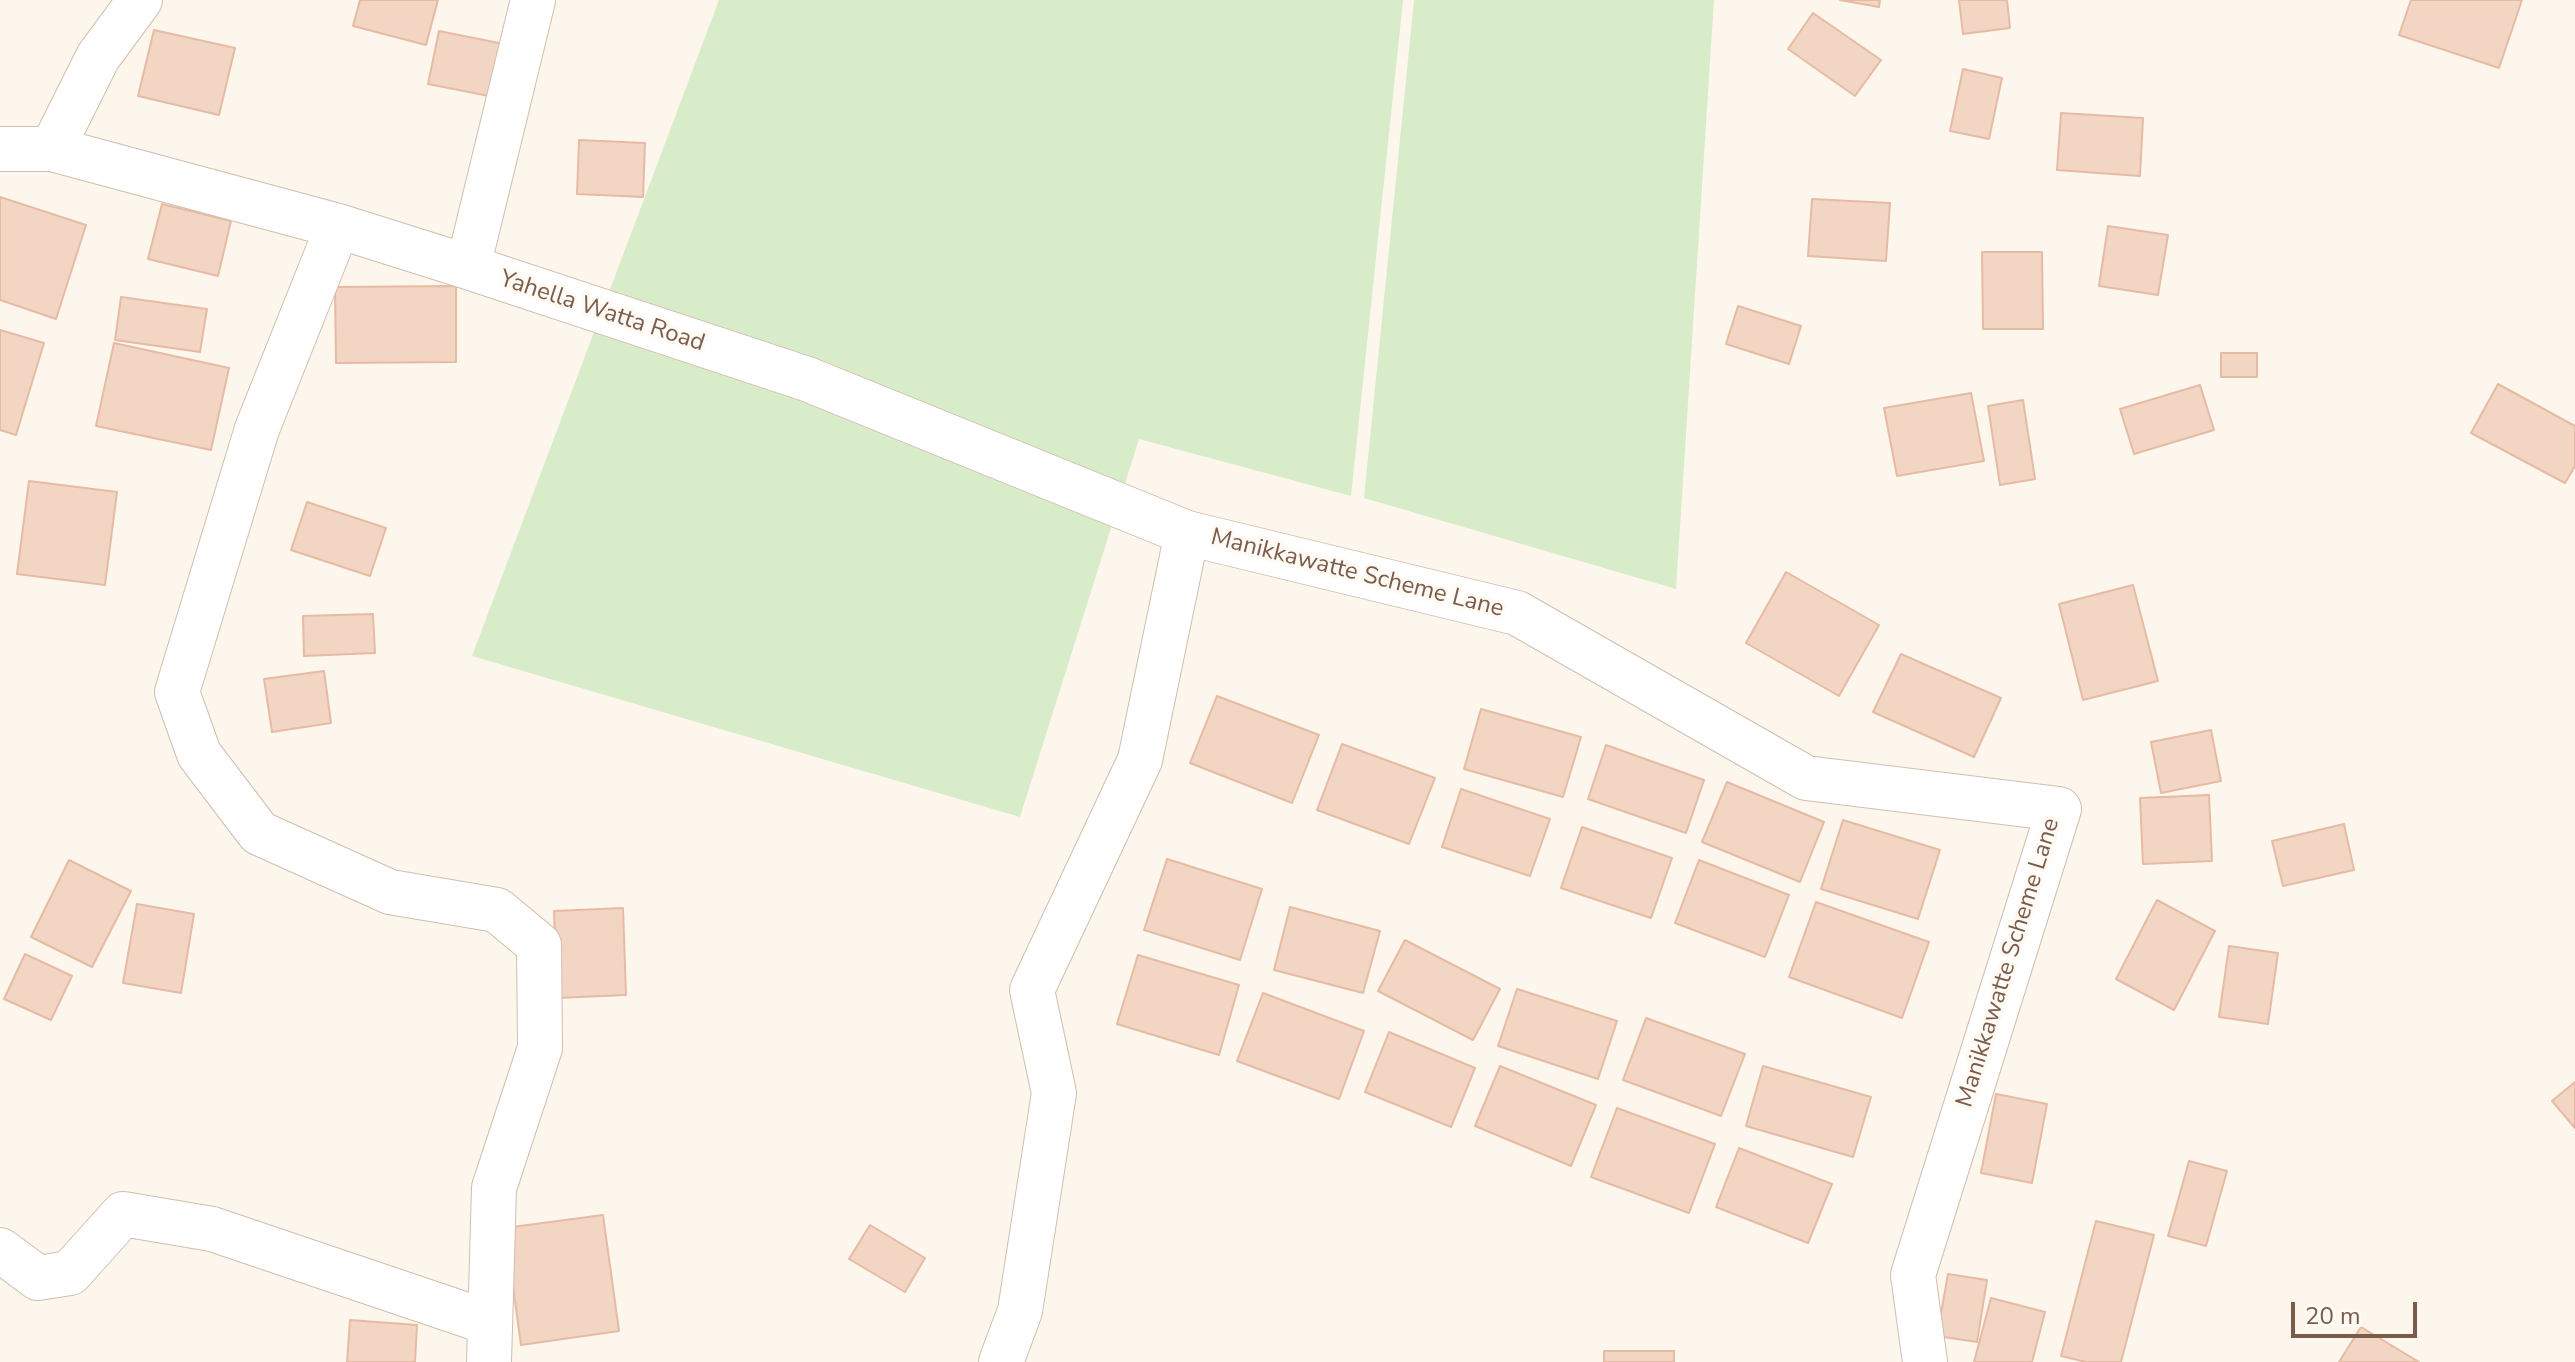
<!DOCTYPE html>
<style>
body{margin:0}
#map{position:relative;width:2575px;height:1362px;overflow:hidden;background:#fdf6ec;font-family:"Nunito Sans",sans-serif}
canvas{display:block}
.scale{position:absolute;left:2291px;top:1302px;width:126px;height:36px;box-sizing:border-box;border:4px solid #7a5c4d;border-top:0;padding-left:10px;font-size:24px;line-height:28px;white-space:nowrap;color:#7a5c4d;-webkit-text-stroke:6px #fffaf3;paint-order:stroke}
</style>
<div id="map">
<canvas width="2575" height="1362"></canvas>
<div class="scale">20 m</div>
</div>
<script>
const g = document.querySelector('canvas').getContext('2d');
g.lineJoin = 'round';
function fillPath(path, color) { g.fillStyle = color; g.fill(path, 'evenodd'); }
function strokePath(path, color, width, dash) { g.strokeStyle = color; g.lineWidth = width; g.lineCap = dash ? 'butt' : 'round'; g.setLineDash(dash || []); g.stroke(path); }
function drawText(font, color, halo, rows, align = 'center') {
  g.font = font + ' "Nunito Sans",sans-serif'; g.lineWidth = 7; g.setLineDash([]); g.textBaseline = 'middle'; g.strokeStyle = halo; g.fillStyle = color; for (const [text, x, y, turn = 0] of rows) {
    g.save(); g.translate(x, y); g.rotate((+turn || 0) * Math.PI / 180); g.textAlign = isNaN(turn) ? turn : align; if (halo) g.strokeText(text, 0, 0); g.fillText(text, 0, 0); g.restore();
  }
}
fillPath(new Path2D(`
 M719 0H1403L1351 496 1139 439 1020 817 472 656Z
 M1414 0H1714L1676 589 1364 498Z`), '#d8ecc9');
const building = new Path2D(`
 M360 0H438L426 45 353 26Z
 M1840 0H1880L1879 7Z
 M1959 0H2007L2010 28 1963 34Z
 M2411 0H2522L2499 68 2399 35Z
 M1813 13 1881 60 1855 96 1788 49Z
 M154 30 235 48 219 115 138 96Z
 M439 31 509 45 499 98 428 84Z
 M1963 69 2002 78 1989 139 1950 131Z
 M2061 113 2143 118 2140 176 2057 170Z
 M579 140 645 143 643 197 577 194Z
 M0 197 86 225 56 319 0 300Z
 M1812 199 1890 203 1886 261 1808 256Z
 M162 204 231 221 218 276 148 259Z
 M2108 226 2168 235 2158 295 2099 286Z
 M1982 252H2042L2043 329H1983Z
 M456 286V362L336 363 335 287Z
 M121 297 207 309 200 352 115 340Z
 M1738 306 1801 326 1789 364 1726 344Z
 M0 330 44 343 16 435 0 430Z
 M114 343 229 368 211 450 96 426Z
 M2221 353H2257V377H2221Z
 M2498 384 2575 426V466L2565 483 2471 433Z
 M2200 385 2214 430 2134 454 2120 409Z
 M1971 393 1984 461 1897 476 1884 408Z
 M2023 400 2035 479 2000 485 1988 406Z
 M29 481 117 492 105 585 17 574Z
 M307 502 386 528 370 576 291 550Z
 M1786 572 1879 625 1839 696 1746 643Z
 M2133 585 2158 681 2083 700 2059 604Z
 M373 614 375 653 304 656 303 616Z
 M1901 654 2001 698 1974 757 1873 712Z
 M324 671 331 723 272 732 264 679Z
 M1217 696 1319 735 1292 803 1190 763Z
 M1481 709 1581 737 1563 797 1464 769Z
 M2211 730 2221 781 2161 793 2151 742Z
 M1342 744 1435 778 1409 844 1317 810Z
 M1606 745 1704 780 1686 833 1588 799Z
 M1727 782 1824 822 1800 882 1702 842Z
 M1461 789 1550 819 1530 876 1442 847Z
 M2209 795 2212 861 2143 864 2140 798Z
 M1843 820 1940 850 1918 919 1821 889Z
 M2344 824 2354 870 2283 886 2272 841Z
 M1582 827 1672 858 1651 918 1561 888Z
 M1167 859 1262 889 1240 960 1144 930Z
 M69 860 131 891 92 967 31 937Z
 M1699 860 1789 895 1765 957 1675 923Z
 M2157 900 2215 931 2174 1010 2116 979Z
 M1816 902 1929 942 1902 1018 1789 977Z
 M137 904 194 914 181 993 123 983Z
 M1290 907 1380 931 1363 993 1274 970Z
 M623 908 626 995 557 998 554 911Z
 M1405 940 1500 989 1473 1040 1378 991Z
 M2229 946 2278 953 2268 1024 2219 1017Z
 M25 954 72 976 51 1020 4 999Z
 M1138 955 1239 985 1219 1055 1117 1024Z
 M1517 989 1617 1021 1598 1079 1498 1046Z
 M1263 993 1364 1031 1339 1099 1237 1061Z
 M1646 1018 1745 1054 1721 1116 1623 1080Z
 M1389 1032 1475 1068 1451 1127 1365 1092Z
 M1500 1066 1596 1105 1571 1166 1475 1126Z
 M1763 1066 1871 1097 1853 1157 1746 1126Z
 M2575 1082V1128L2552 1101Z
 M1996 1094 2047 1104 2032 1183 1981 1173Z
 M1617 1108 1715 1144 1689 1213 1591 1177Z
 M1739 1148 1832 1184 1808 1243 1716 1207Z
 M2189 1161 2227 1171 2206 1246 2168 1236Z
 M603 1215 619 1331 521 1345 505 1228Z
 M2096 1221 2154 1235 2121 1362H2086L2061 1356Z
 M870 1225 925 1258 905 1292 849 1259Z
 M1948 1274 1987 1280 1977 1342 1937 1336Z
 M1991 1298 2045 1312 2032 1362H1974Z
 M350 1320 417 1325 415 1362H347Z
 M2361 1327 2419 1362H2339Z
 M1604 1351H1674V1362H1604Z`);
fillPath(building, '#f3d5c3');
strokePath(building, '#e6bba3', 2);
const minor = new Path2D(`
 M0 149H52L338 226 468 267 807 379 1187 533
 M52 149 98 57 140 0
 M338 226 257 429 177 692 199 754 259 833 390 892 497 910 539 945 540 1048 494 1188 489 1362
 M468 267 533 0
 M0 1250 38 1278 70 1273 123 1214 212 1229 490 1323
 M1001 1362 1020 1311 1054 1093 1032 990 1140 760 1187 533 1517 613 1806 778 2059 809 1913 1275 1925 1362`);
strokePath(minor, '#d1beb0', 46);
strokePath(minor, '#fff', 44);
drawText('24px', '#7a5c4d', '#fffaf3', [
 ["Yahella Watta Road",602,312,18],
 ["Manikkawatte Scheme Lane",1357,574,14],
 ["Manikkawatte Scheme Lane",2009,963,-73]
]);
</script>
